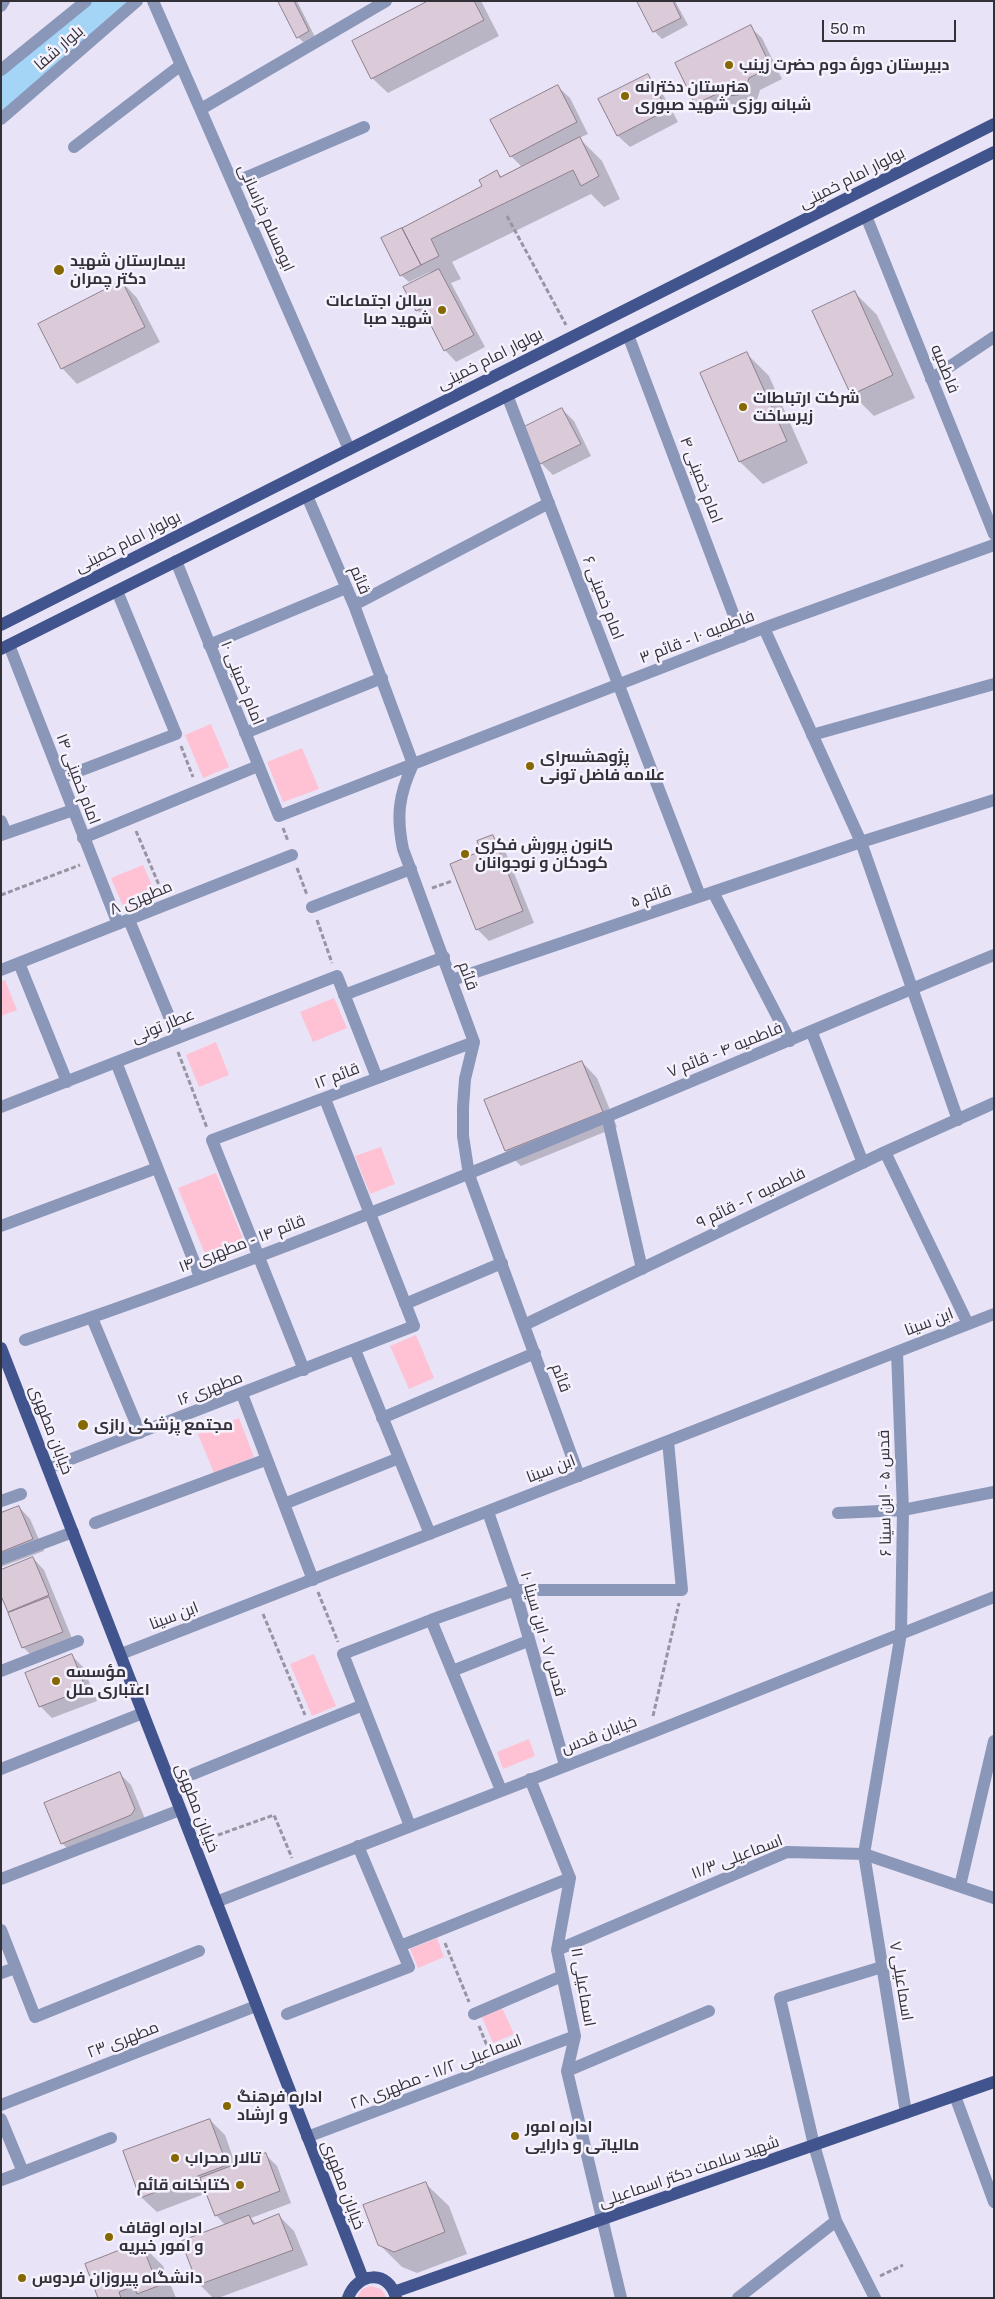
<!DOCTYPE html>
<meta charset="utf-8">
<style>
body{margin:0}
#map{position:relative;width:995px;height:2299px;overflow:hidden;background:#e8e3f6;font-family:"Public Sans",sans-serif}
canvas{display:block}
.frame{position:absolute;inset:0;border:2px solid #333138;pointer-events:none}
.scale{position:absolute;left:822px;top:20px;width:134px;height:22px;box-sizing:border-box;border:2px solid #333138;border-top:0;padding-left:6px;font-size:15px;line-height:18px;white-space:nowrap;color:#333138;-webkit-text-stroke:4px #f5f1fd;paint-order:stroke}
</style>
<div id="map">
<canvas width="995" height="2299"></canvas>
<div class="frame"></div>
<div class="scale">50 m</div>
</div>
<script>
const g = document.querySelector('canvas').getContext('2d');
g.lineJoin = 'round';
function fillPath(path, color) { g.fillStyle = color; g.fill(path, 'evenodd'); }
function strokePath(path, color, width, dash) { g.strokeStyle = color; g.lineWidth = width; g.lineCap = dash ? 'butt' : 'round'; g.setLineDash(dash || []); g.stroke(path); }
function drawText(font, color, halo, rows, align = 'center') {
  g.font = font + ' "Public Sans",Cairo,sans-serif'; g.lineWidth = 5; g.setLineDash([]); g.textBaseline = 'middle'; g.strokeStyle = halo; g.fillStyle = color; for (const [text, x, y, turn = 0] of rows) {
    g.save(); g.translate(x, y); g.rotate((+turn || 0) * Math.PI / 180); g.textAlign = isNaN(turn) ? turn : align; if (halo) g.strokeText(text, 0, 0); g.fillText(text, 0, 0); g.restore();
  }
}
fillPath(new Path2D(`
 M211 724 229 767 203 778 185 735Z
 M302 748 319 789 283 802 267 762Z
 M143 865 158 899 126 913 111 878Z
 M5 980 17 1010 1 1016V982Z
 M334 998 347 1028 313 1042 300 1012Z
 M216 1042 229 1075 199 1087 186 1055Z
 M381 1147 395 1184 370 1194 355 1156Z
 M216 1173 243 1239 205 1254 178 1188Z
 M416 1335 434 1378 409 1389 390 1346Z
 M239 1418 254 1457 214 1473 198 1434Z
 M314 1654 336 1706 312 1716 290 1664Z
 M529 1739 535 1756 503 1769 497 1752Z
 M437 1938 444 1957 418 1968 410 1949Z
 M502 2008 514 2034 493 2043 482 2017Z
 M371 2286 381 2289 387 2298H357L362 2289Z`), '#fec2d4');
fillPath(new Path2D(`
 M280 1H297L316 39 306 45 298 37Z
 M431 1H481L499 36 388 93 372 78Z
 M638 1H675L688 25 662 39 654 31Z
 M750 27 762 38 782 79 760 90 757 100 750 106 740 108 731 104 708 115 696 103Z
 M647 75 659 87 678 122 630 147 618 136 599 100Z
 M558 87 570 98 588 134 579 138 602 161 620 199 604 207 591 194 452 262 461 279 451 283 485 347 456 362 445 350 430 321 417 310 432 274 430 272 409 282 401 275 383 239 484 186 497 172 502 177 522 167 511 156Z
 M122 282 137 298 160 342 77 384 62 368Z
 M855 293 877 315 915 398 874 416 852 394Z
 M747 354 769 376 808 463 763 484 740 462 701 374Z
 M562 409 574 421 591 456 553 475 541 463 524 429Z
 M493 837 504 848 534 923 489 941 477 929 483 852Z
 M582 1062 597 1078 617 1127 521 1166 506 1151Z
 M19 1507 30 1519 44 1551 1 1567V1514Z
 M33 1558 44 1570 74 1643 35 1659 23 1647 9 1611Z
 M72 1656 83 1667 97 1701 52 1718 40 1706Z
 M120 1774 131 1785 146 1821 74 1855 62 1843Z
 M210 2120 225 2135 236 2166 266 2155 277 2166 291 2203 251 2218 256 2224 279 2216 294 2231 308 2265 218 2298H213L199 2284 225 2225 216 2215 207 2193 157 2212 141 2197Z
 M426 2184 449 2206 467 2254 417 2273 402 2267 379 2244Z
 M141 2244 163 2266 176 2298H100Z`), '#0003');
strokePath(new Path2D(`
 M1 96 112 1`), '#a4d4f6', 32);
const building = new Path2D(`
 M278 1H294L309 31 297 38Z
 M428 1H474L484 20 371 79 352 41Z
 M637 1H673L681 18 653 32Z
 M751 25 771 67 749 78 746 88 738 95 727 96 719 93 695 104 675 63Z
 M648 74 667 110 617 136 598 99Z
 M558 85 577 122 510 157 490 120Z
 M580 137 599 176 581 186 573 170 431 239 439 256 421 265 402 228 482 186 479 180 497 170 500 177Z
 M402 228 421 265 400 276 381 238Z
 M439 269 474 335 444 351 422 308 416 311 403 287Z
 M122 281 145 327 61 369 38 324Z
 M855 291 893 375 851 395 812 311Z
 M747 352 787 441 739 462 700 373Z
 M562 408 581 444 540 464 522 428Z
 M493 835 523 911 476 930 450 864 481 851 477 841Z
 M582 1061 603 1112 505 1151 484 1100Z
 M19 1506 33 1539 1 1552V1513Z
 M33 1557 49 1595 8 1612 1 1596V1570Z
 M49 1597 63 1632 22 1648 8 1613Z
 M72 1654 86 1689 39 1707 25 1673Z
 M120 1772 135 1809 131 1815 61 1844 44 1803Z
 M210 2119 227 2165 140 2198 123 2151Z
 M266 2153 280 2191 215 2216 200 2178Z
 M426 2182 445 2232 394 2252 378 2245 363 2205Z
 M279 2214 293 2250 198 2285 181 2241 249 2215 253 2224Z
 M141 2242 158 2286 137 2294 134 2286 119 2292 121 2298H98L85 2264Z`);
fillPath(building, '#dbcbd9');
strokePath(building, '#8e7f8c', 1);
strokePath(new Path2D(`
 M507 216 566 325
 M181 746 193 777
 M283 828 288 841
 M136 831 162 892
 M297 868 307 895
 M432 888 452 881
 M1 895 80 865
 M317 920 332 963
 M178 1052 207 1128
 M318 1592 338 1642
 M263 1614 305 1715
 M653 1716 679 1603
 M218 1835 274 1815 292 1858
 M445 1943 469 2002
 M479 2026 490 2053
 M880 2276 903 2265`), '#9895a2', 3, [5, 2.5]);
strokePath(new Path2D(`
 M153 1 349 449
 M1 6 4 1
 M1 70 86 1
 M201 109 386 1
 M1 119 137 1
 M74 147 181 65
 M233 183 364 127
 M866 216 994 534
 M628 335 742 637
 M931 379 994 337
 M507 395 700 896
 M307 496 354 605 413 764C399 795 396 815 403 849L474 1042 465 1079 463 1107V1136L469 1175 579 1476
 M176 561 279 816 764 628 994 545
 M354 605 549 503
 M764 628 861 842 958 1120
 M9 645 118 924
 M209 645 346 588
 M245 733 382 678
 M812 735 994 684
 M61 778 176 734 117 591
 M1 821 6 833
 M1 835 73 810
 M83 838 258 766
 M713 892 790 1041
 M312 907 411 869
 M129 920 178 1038
 M19 963 67 1082
 M1 970 292 855
 M452 980 861 842 994 800
 M344 995 444 957
 M812 1033 863 1163
 M116 1062 200 1277
 M1 1107 337 976 377 1078
 M607 1116 642 1269
 M885 1152 968 1324
 M1 1226 157 1168
 M405 1304 502 1263
 M92 1318 140 1433
 M524 1325 885 1152 994 1103
 M25 1340C355 1230 672 1087 994 955
 M355 1350 430 1534
 M897 1352 903 1510 901 1633 864 1854 906 2113
 M304 1370 212 1140 474 1042
 M242 1394 313 1580
 M382 1418 535 1353
 M48 1468 414 1326 325 1099
 M1 1501 21 1494
 M284 1504 399 1458
 M488 1512 515 1590 565 1765
 M838 1513 903 1510 994 1492
 M95 1523 265 1460
 M1 1559 73 1532
 M431 1620 501 1790
 M121 1654 994 1314
 M1 1671 78 1641
 M452 1671 528 1641
 M1 1769 143 1713
 M193 1774 363 1705
 M530 1779 570 1878
 M410 1826 343 1654 431 1620 515 1590H682L668 1441
 M570 1878 557 1950 575 2036 567 2071 621 2298
 M1 1879 180 1810
 M960 1886 994 1741
 M216 1902 648 1734 994 1597
 M1 1930 35 2017 199 1951
 M400 1946 570 1878
 M557 1950 787 1852 864 1854 994 1898
 M1 1973 15 1968
 M287 2014 409 1967 358 1846
 M474 2014 562 1976
 M567 2071 709 2011
 M955 2096 994 2202
 M1 2105 256 2006
 M1 2119 23 2172 1 2180
 M307 2137 575 2036
 M23 2172 111 2138
 M738 2298 836 2221
 M875 2298 836 2221 814 2145 780 1998 882 1967`), '#8b97b9', 12);
strokePath(new Path2D(`
 M1 625 994 124
 M1 649 994 152
 M1 1348 363 2279
 M394 2292 994 2082
 M348 2298C357 2272 389 2269 396 2298`), '#42548e', 12);
for (const [x, y, r, color] of [
 [729,65,5,"#856802"],
 [625,96,5,"#856802"],
 [59,270,6,"#856802"],
 [442,310,5,"#856802"],
 [743,407,5,"#856802"],
 [530,766,5,"#856802"],
 [465,854,5,"#856802"],
 [83,1425,6,"#856802"],
 [56,1681,5,"#856802"],
 [227,2106,5,"#856802"],
 [515,2136,5,"#856802"],
 [175,2158,5,"#856802"],
 [240,2185,5,"#856802"],
 [109,2237,5,"#856802"],
 [22,2278,5,"#856802"]
]) { const dot = new Path2D(); dot.arc(x, y, r, 0, 2 * Math.PI); g.fillStyle = color; g.fill(dot); strokePath(dot, '#f5f1fd', 2); }
drawText('16px', '#333138', '#f5f1fd', [
 ["بلوار شفا",59,48,-41],
 ["بولوار امام خمینی",852,178,-27],
 ["ابومسلم خراسانی",266,218,66],
 ["بولوار امام خمینی",490,359,-27],
 ["فاطمیه",945,369,68],
 ["امام خمینی ۴",701,480,69],
 ["بولوار امام خمینی",128,542,-27],
 ["قائم",360,580,67],
 ["امام خمینی ۶",603,598,69],
 ["فاطمیه ۱۰ - قائم ۳",697,637,-21],
 ["امام خمینی ۱۰",242,683,68],
 ["امام خمینی ۱۴",78,779,69],
 ["قائم ۵",651,896,-19],
 ["مطهری ۸",141,898,-22],
 ["قائم",468,976,70],
 ["عطار تونی",163,1026,-22],
 ["فاطمیه ۴ - قائم ۷",725,1050,-22],
 ["قائم ۱۲",337,1076,-21],
 ["فاطمیه ۲ - قائم ۹",751,1198,-26],
 ["قائم ۱۴ - مطهری ۱۴",242,1244,-21],
 ["ابن سینا",929,1322,-21],
 ["قائم",561,1378,70],
 ["مطهری ۱۶",210,1389,-21],
 ["خیابان مطهری",51,1430,69],
 ["ابن سینا",551,1469,-21],
 ["قدس ۵ - ابن سینا ۶",885,1493,-91],
 ["ابن سینا",174,1616,-21],
 ["قدس ۷ - ابن سینا ۱۰",543,1634,74],
 ["خیابان قدس",599,1735,-21],
 ["خیابان مطهری",197,1808,69],
 ["اسماعیلی ۱۱/۳",737,1857,-21],
 ["اسماعیلی ۷",901,1981,81],
 ["اسماعیلی ۱۱",583,1987,80],
 ["مطهری ۲۳",123,2040,-21],
 ["اسماعیلی ۱۱/۲ - مطهری ۲۸",436,2072,-21],
 ["شهید سلامت دکتر اسماعیلی",689,2172,-19],
 ["خیابان مطهری",343,2185,69]
]);
drawText('bold 16px', '#333138', '#f5f1fd', [
 ["دبیرستان دورهٔ دوم حضرت زینب",739,65],
 ["هنرستان دخترانه",635,87],
 ["شبانه روزی شهید صبوری",635,105],
 ["بیمارستان شهید",70,261],
 ["دکتر چمران",70,279],
 ["سالن اجتماعات",432,301,"right"],
 ["شهید صبا",432,319,"right"],
 ["شرکت ارتباطات",753,398],
 ["زیرساخت",753,416],
 ["پژوهشسرای",540,757],
 ["علامه فاضل تونی",540,775],
 ["کانون پرورش فکری",475,845],
 ["کودکان و نوجوانان",475,863],
 ["مجتمع پزشکی رازی",94,1425],
 ["مؤسسه",66,1672],
 ["اعتباری ملل",66,1690],
 ["اداره فرهنگ",237,2097],
 ["و ارشاد",237,2115],
 ["اداره امور",525,2127],
 ["مالیاتی و دارایی",525,2145],
 ["تالار محراب",185,2158],
 ["کتابخانه قائم",230,2185,"right"],
 ["اداره اوقاف",119,2228],
 ["و امور خیریه",119,2246],
 ["دانشگاه پیروزان فردوس",32,2278]
], 'left');
</script>
